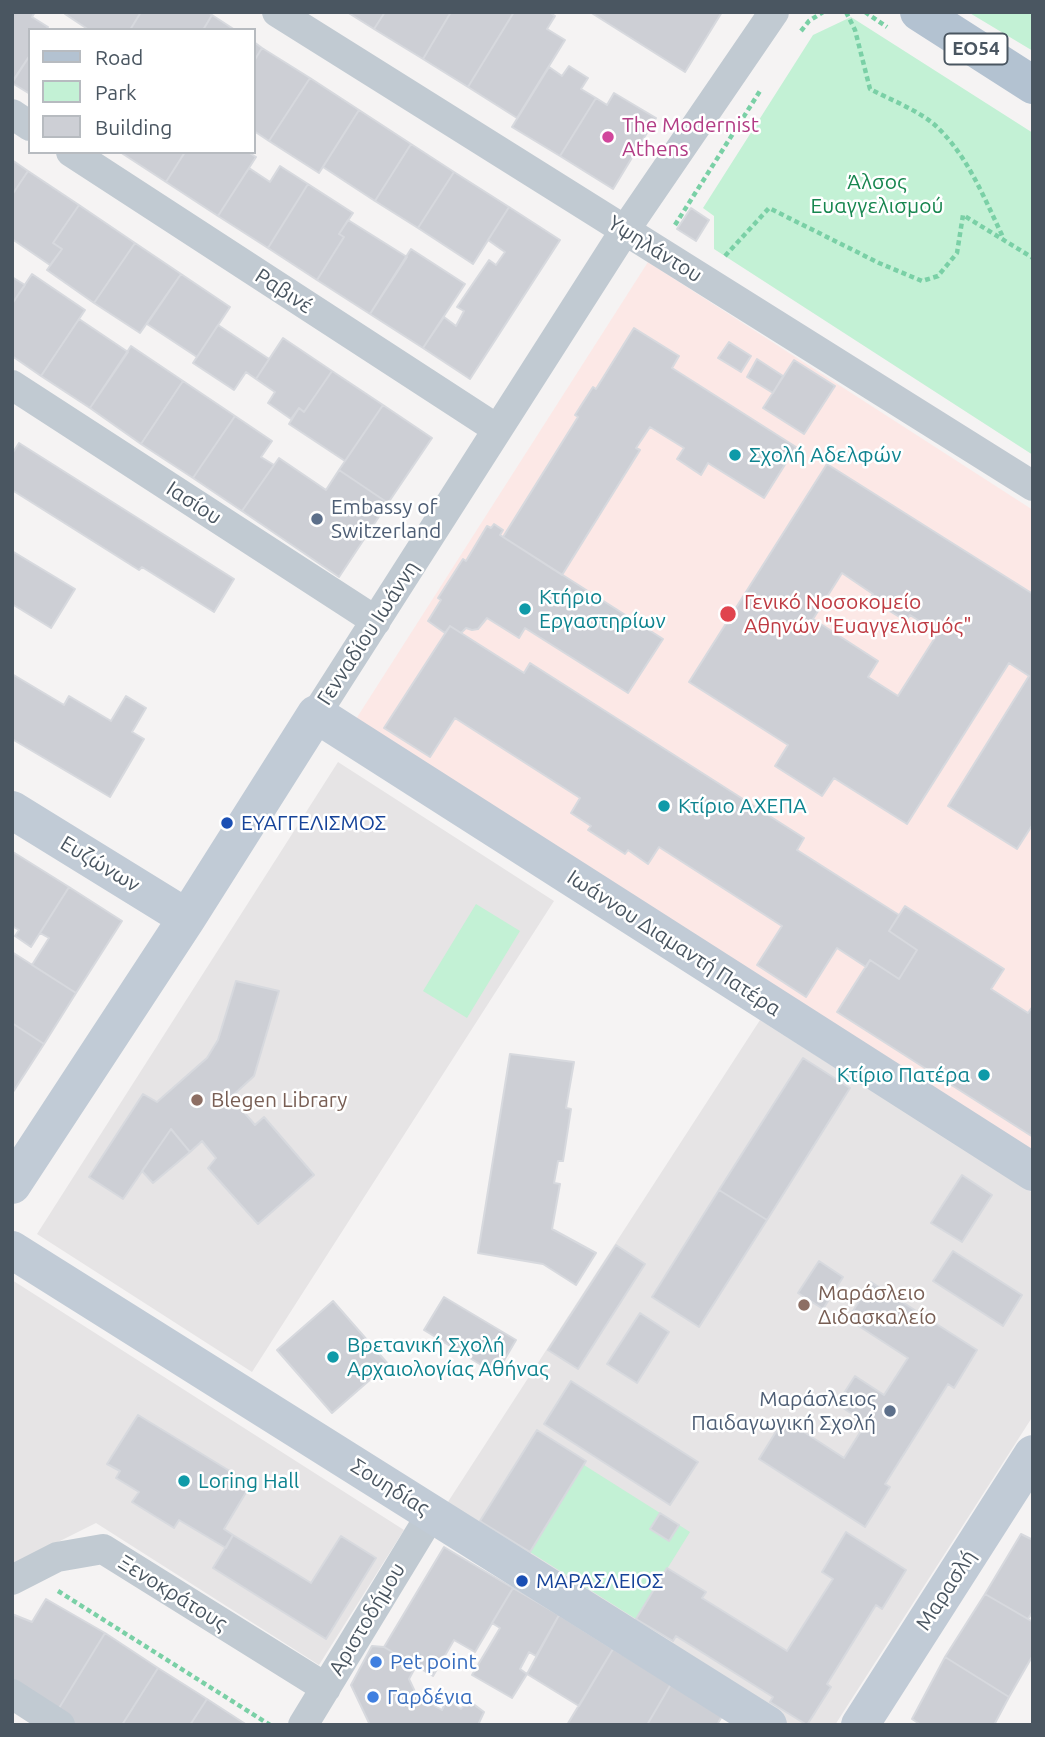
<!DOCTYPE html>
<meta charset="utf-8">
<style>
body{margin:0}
#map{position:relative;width:1045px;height:1737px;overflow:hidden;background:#f5f3f3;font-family:Ubuntu,sans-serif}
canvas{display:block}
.frame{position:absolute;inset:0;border:14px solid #4a5661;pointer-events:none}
.legend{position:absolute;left:28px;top:28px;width:228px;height:126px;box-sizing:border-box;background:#fff;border:2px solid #b7bbc0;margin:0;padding:9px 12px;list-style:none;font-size:21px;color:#4a5661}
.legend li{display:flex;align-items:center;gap:14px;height:35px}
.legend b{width:35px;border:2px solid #b7bbc0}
</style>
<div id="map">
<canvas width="1045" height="1737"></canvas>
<div class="frame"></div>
<ul class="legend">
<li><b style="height:9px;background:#b3c2d1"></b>Road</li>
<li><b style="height:19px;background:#c3f1d5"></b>Park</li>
<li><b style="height:19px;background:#cdcfd5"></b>Building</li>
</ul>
</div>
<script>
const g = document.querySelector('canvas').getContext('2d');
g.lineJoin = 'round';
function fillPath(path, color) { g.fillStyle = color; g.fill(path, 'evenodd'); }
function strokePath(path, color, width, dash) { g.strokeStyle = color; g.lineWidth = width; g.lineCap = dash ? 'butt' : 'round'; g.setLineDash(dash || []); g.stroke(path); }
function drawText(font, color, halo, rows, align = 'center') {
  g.font = font + ' Ubuntu,sans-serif'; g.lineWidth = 5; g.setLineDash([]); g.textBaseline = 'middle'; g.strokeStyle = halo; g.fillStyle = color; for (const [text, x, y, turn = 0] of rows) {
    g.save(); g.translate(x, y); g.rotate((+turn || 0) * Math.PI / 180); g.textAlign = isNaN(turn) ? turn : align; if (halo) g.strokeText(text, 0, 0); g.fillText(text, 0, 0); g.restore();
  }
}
fillPath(new Path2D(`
 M338 762 554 901 252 1372 37 1234Z
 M760 1020 1033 1193V1416L835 1725H787L444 1508Z
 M12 1280 404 1530 319 1665 96 1523 12 1565Z`), '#e6e4e5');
fillPath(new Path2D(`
 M648 262 1033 510V1153L356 719Z`), '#fce8e6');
fillPath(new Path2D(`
 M968 12H1033V51Z
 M851 17 1033 133V455L714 249V216L703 208 813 35Z
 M476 904 520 931 467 1018 423 991Z
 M584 1465 660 1513 651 1529 669 1541 679 1525 690 1532 636 1619 530 1552Z`), '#c3f1d5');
const building = new Path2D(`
 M12 12H35L32 17 48 27 46 30H30V55L12 82Z
 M66 12H141L130 30H89L65 14Z
 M141 12H208L212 15 203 30H130Z
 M347 12H385L374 29Z
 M385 12H451L423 59 374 29Z
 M451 12H514L468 87 423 59Z
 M514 12H549L555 16 547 29 565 40 517 118 468 87Z
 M590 12H722L685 72Z
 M212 15 235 30H203Z
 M254 42 262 48 254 61Z
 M262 48 310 78 269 141 254 131V61Z
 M30 55V94L12 83Z
 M569 66 588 78 581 89 596 98 560 156 512 127 549 67 562 76Z
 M310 78 359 110 319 173 269 141Z
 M614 93 656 118 613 189 560 156 596 98 607 105Z
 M359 110 411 144 375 201 323 167Z
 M411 144 454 172 418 228 375 201Z
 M120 152H185L166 182Z
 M185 152H248L256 157 218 216 166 182Z
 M12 160 28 171 12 195Z
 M280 166 308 184 268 248 218 216 249 168 270 182Z
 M28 171 79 205 53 243 62 249 50 265 12 239V195Z
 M454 172 509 207 473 264 418 228Z
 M308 184 353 213 339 234 344 237 317 280 268 248Z
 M79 205 135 243 94 303 47 270 62 249 53 243Z
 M509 207 560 240 470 379 423 348 444 317 456 326 464 311 457 307 489 260 496 265 505 252 488 240Z
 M691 208 709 220 696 241 677 229Z
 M348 220 407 257 370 314 317 280 344 237 339 234Z
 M135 243 181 274 140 333 94 303Z
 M411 249 465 284 423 348 370 314Z
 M32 274 85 310 41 376 12 356V304Z
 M181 274 230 307 197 357 147 324Z
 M12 277 25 285 12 304Z
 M79 319 128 352 90 408 41 376Z
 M218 325 269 359 256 379 246 372 234 390 193 363Z
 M634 328 679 356 672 368 796 447 764 498 708 463 701 475 677 459 684 448 650 427 636 448 640 450 562 575 503 537 578 417 575 415 593 387 596 389Z
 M283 338 332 371 304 412 299 408 291 419 268 403 275 392 256 379Z
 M729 342 751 356 741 372 718 358Z
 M131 346 183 381 141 444 90 408Z
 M757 359 783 376 773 393 747 377Z
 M794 360 835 386 804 434 763 408Z
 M332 371 383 405 345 461 289 424 299 408 304 412Z
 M183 381 235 416 193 478 141 444Z
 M383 405 432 438 388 503 339 470Z
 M235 416 272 441 261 457 274 465 242 511 193 478Z
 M19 443 234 579 214 612 142 567 139 570 12 490V454Z
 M279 458 326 490 339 470 388 503 339 577 242 511Z
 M827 464 1033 594V824L1017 849 948 806 1029 676 1009 663 907 824 834 778 822 796 775 766 788 745 689 682ZM842 573 873 594 870 599 906 621 910 615 938 633 898 696 868 677 878 661 813 619Z
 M494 524 503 530 500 535 663 639 628 693 525 628 519 638 487 618 478 629 472 630 466 628 461 633 450 626 445 633 428 621 441 600 438 598 463 559 466 561 487 526 491 528Z
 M12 551 75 589 51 628 12 604Z
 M450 626 524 673 530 663 804 838 797 850 899 915 889 931 917 950 899 979 870 960 866 967 837 948 806 997 757 965 782 926 659 847 648 864 628 850 625 854 588 830 591 826 571 813 580 798 455 718 430 757 384 728Z
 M12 674 64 705 69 696 111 721 126 696 146 708 132 732 144 739 110 797 12 739Z
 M13 852 69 887 31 947 15 936 19 930 12 926Z
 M69 887 122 921 76 993 32 965 49 938 40 933Z
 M905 906 1004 969 991 989 1028 1013 1033 1006V1137L837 1012 870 960 899 979 917 950 889 931Z
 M12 952 76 993 44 1044 12 1023Z
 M236 981 279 991 254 1076 231 1097 255 1125 264 1117 314 1175 258 1224 208 1168 216 1158 202 1141 190 1152 171 1129 123 1199 89 1177 143 1094 157 1102 207 1058 218 1040Z
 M12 1023 44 1044 13 1092 12 1091Z
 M510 1054 574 1062 566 1108 571 1109 563 1161H558L554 1183 560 1184 552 1229 596 1253 576 1285 543 1264 478 1253Z
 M803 1058 850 1088 767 1220 719 1190Z
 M171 1129 190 1152 153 1183 142 1171Z
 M962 1175 992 1195 962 1242 931 1223Z
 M719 1190 767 1220 699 1327 652 1297Z
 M616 1245 645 1264 578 1369 548 1350Z
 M953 1251 1022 1295 1003 1326 933 1281Z
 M819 1261 843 1277 823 1309 798 1293Z
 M871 1282 977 1350 954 1388 948 1384 885 1484 890 1487 865 1527 759 1459 784 1419 844 1458 866 1423 837 1404 855 1376 884 1395 908 1358 848 1319Z
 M444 1297 516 1340 496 1374 424 1330Z
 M333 1301 388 1364 332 1413 277 1350Z
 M640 1313 669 1332 637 1383 607 1364Z
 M571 1381 698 1462 670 1505 544 1424Z
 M138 1415 251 1484 224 1529 233 1535 226 1548 179 1520 174 1528 132 1502 139 1492 116 1478 120 1471 107 1464Z
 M537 1430 586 1461 530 1552 480 1521Z
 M660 1513 679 1525 669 1541 650 1529Z
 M846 1532 906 1570 882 1609 876 1605 827 1684 831 1687 807 1725 770 1702 773 1697 676 1636 673 1641 636 1619 667 1568 706 1592 702 1598 787 1651 833 1579 822 1572Z
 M1021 1534 1033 1540V1611L1028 1619 985 1594Z
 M233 1535 311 1583 341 1536 376 1558 326 1639 213 1568Z
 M444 1547 513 1588 475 1652 454 1640 433 1676 384 1647Z
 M513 1588 559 1615 536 1656 529 1652 520 1669 527 1674 512 1698 472 1675 500 1628 492 1623Z
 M985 1594 1033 1622V1655L1009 1697 945 1657Z
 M46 1599 105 1633 56 1713 12 1684V1614L32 1622Z
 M559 1615 613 1649 579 1706 527 1674Z
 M105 1633 158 1668 122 1725H75L56 1713Z
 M372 1646 384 1647 416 1666 409 1679 417 1696 442 1710 447 1699 461 1709 468 1700 484 1712 478 1725H370L351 1685Z
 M613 1649 671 1684 647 1725H567Z
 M945 1657 1009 1697 994 1725H921L912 1719Z
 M158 1668 207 1699 190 1725H122Z
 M671 1684 722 1716 717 1725H647Z
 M207 1699 247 1725H190Z`);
fillPath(building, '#cdcfd5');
strokePath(building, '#d7d9de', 2);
strokePath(new Path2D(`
 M846 12 855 30 870 89C891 100 918 110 936 126 968 156 984 198 1003 237
 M865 12 887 27
 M801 31 809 21 823 12
 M675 225 760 91
 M725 256 769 208 879 263 922 281 938 276 957 253 963 215 1033 258
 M58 1591 270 1725`), '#7ad0a6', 4.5, [5, 3.5]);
strokePath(new Path2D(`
 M277 12 1033 486
 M12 114 30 126
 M71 152 497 429
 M12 385 376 621
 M316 714 625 230 774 12
 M12 1580 57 1557 103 1549 326 1688
 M12 1694 60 1725
 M303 1725 432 1513`), '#c1cad2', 30);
strokePath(new Path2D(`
 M12 810 187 918
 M12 1185 187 918 316 714 1033 1172
 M12 1250 768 1725
 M860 1725 1033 1454`), '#c1cbd6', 38);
strokePath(new Path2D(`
 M919 12 1033 85`), '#b3c2d1', 38);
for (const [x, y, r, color] of [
 [608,137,7,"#d1479c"],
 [735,455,7,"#0f9aa8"],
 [317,519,7,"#5c6f8a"],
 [525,609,7,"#0f9aa8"],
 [728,614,9,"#e0444e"],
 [664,806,7,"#0f9aa8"],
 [227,823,7,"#1a4fb4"],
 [984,1075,7,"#0f9aa8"],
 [197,1100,7,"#8d6e63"],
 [804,1305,7,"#8d6e63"],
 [333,1357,7,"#0f9aa8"],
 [890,1411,7,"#5c6f8a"],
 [184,1481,7,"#0f9aa8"],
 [522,1581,7,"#1a4fb4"],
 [376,1662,7,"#3f7fe0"],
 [373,1697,7,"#3f7fe0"]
]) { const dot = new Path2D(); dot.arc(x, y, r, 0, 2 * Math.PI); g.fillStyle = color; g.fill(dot); strokePath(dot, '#fff', 2.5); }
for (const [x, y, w] of [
 [976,49,63]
]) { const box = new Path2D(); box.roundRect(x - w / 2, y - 15.5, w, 31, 5); g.fillStyle = '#fff'; g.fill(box); strokePath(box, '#4a5661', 2); }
drawText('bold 19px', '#4a5661', null, [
 ["ΕΟ54",976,49]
]);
drawText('21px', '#b23c85', '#fff', [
 ["The Modernist",622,125],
 ["Athens",622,149]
], 'left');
drawText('21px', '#17864f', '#fff', [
 ["Άλσος",877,182],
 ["Ευαγγελισμού",877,206]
]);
drawText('21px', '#4a5661', '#fff', [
 ["Υψηλάντου",655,249,32],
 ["Ραβινέ",284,291,33],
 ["Ιασίου",194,503,33],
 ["Γενναδίου Ιωάννη",368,633,-57],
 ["Ευζώνων",100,864,31],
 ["Ιωάννου Διαμαντή Πατέρα",674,943,33],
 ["Σουηδίας",390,1487,32],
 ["Μαρασλή",946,1590,-57],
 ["Ξενοκράτους",173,1593,32],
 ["Αριστοδήμου",367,1619,-59]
]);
drawText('21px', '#0d838f', '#fff', [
 ["Σχολή Αδελφών",749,455],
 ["Κτήριο",539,597],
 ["Εργαστηρίων",539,621],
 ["Κτίριο ΑΧΕΠΑ",678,806],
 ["Κτίριο Πατέρα",970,1075,"right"],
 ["Βρετανική Σχολή",347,1345],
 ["Αρχαιολογίας Αθήνας",347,1369],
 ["Loring Hall",198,1481]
], 'left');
drawText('21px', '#4e5e75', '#fff', [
 ["Embassy of",331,507],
 ["Switzerland",331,531],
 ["Μαράσλειος",876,1399,"right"],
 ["Παιδαγωγική Σχολή",876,1423,"right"]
], 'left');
drawText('21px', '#be3a42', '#fff', [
 ["Γενικό Νοσοκομείο",744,602],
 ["Αθηνών \"Ευαγγελισμός\"",744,626]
], 'left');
drawText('21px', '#164399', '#fff', [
 ["ΕΥΑΓΓΕΛΙΣΜΟΣ",241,823],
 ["ΜΑΡΑΣΛΕΙΟΣ",536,1581]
], 'left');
drawText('21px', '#785e54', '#fff', [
 ["Blegen Library",211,1100],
 ["Μαράσλειο",818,1293],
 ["Διδασκαλείο",818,1317]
], 'left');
drawText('21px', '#366cbe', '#fff', [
 ["Pet point",390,1662],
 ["Γαρδένια",387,1697]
], 'left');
</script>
